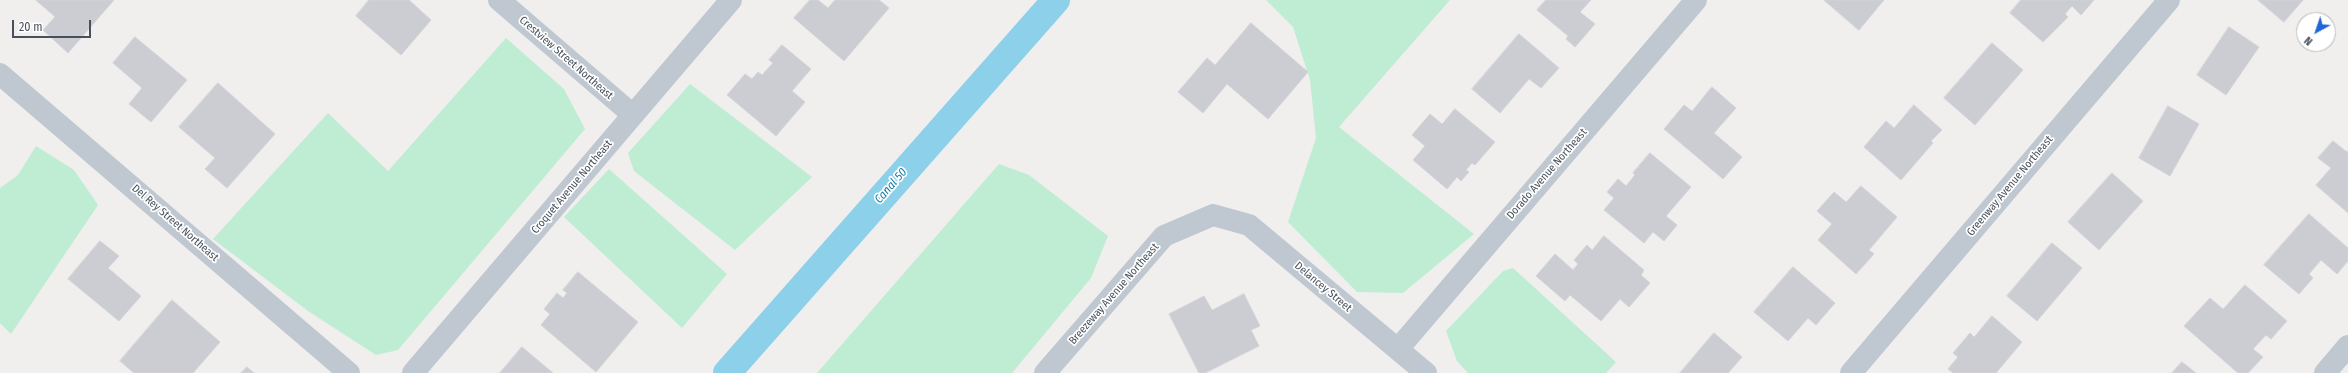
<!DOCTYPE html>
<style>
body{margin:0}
#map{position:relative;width:2348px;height:373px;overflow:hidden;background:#f1eeee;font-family:"Fira Sans Condensed",sans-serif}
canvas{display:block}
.north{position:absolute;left:2296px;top:12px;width:40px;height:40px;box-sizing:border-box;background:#fff;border:1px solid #b5b9bd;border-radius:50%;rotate:220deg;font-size:11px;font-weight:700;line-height:16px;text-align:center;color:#47505b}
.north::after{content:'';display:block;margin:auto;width:14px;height:18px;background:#1f66da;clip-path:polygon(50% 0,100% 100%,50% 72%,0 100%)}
.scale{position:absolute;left:12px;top:20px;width:79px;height:18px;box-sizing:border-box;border:2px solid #47505b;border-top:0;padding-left:5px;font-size:12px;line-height:14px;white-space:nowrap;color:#47505b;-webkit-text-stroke:3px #fff;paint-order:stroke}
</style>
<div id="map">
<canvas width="2348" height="373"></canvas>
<div class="north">N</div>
<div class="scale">20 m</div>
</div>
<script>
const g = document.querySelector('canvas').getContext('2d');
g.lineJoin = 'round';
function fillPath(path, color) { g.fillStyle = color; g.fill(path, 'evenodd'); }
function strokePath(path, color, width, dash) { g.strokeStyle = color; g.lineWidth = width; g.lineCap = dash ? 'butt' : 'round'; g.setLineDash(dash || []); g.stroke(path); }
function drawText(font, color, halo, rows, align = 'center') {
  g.font = font + ' "Fira Sans Condensed",sans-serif'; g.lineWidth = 3.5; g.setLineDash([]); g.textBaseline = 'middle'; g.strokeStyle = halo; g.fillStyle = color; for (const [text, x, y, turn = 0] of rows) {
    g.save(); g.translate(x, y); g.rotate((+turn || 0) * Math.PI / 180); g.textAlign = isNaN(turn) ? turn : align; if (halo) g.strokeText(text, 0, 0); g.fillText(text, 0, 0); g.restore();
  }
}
fillPath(new Path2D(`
 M1266 0H1450L1339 127 1474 234 1403 293 1357 292 1288 222 1316 138 1310 80 1293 27Z
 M506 38 564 89 585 129 398 350 376 355 308 311 213 239 328 113 388 171Z
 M690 84 812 177 735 250 634 171 628 153Z
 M36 146 74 170 98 205 11 334 0 323V188L18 175Z
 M999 164 1029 175 1108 236 1091 278 1012 373H817Z
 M609 169 727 274 682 328 564 217Z
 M1513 268 1616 362 1606 373H1468L1457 361 1446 331 1503 271Z`), '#beedd3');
strokePath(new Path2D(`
 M727 373 1056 0`), '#8cd0e9', 28);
const building = new Path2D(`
 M36 0H114L68 53 43 30 55 17Z
 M369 0H409L431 20 401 55 356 16Z
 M810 0H818L828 8 835 0H879L889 8 844 61 794 18Z
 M1546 0H1591L1580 12 1595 24 1575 47 1566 39 1568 36 1537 10Z
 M1824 0H1884L1859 30Z
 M2021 0H2094L2081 15 2072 6 2065 14 2068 17 2043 42 2010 13Z
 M2258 0H2303L2284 22Z
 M1251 23 1308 72 1268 119 1227 84 1203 113 1178 92 1207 58 1215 65Z
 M2229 27 2259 47 2226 95 2197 75Z
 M1519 34 1559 68 1541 88 1529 79 1500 113 1472 89Z
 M135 37 187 80 151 122 129 104 142 88 113 63Z
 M1992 43 2023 70 1975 125 1944 98Z
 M782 45 811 69 792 91 805 102 776 136 727 95 745 74 752 79 758 72 762 75 773 63 769 60Z
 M218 83 275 134 227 188 205 169 215 158 179 127Z
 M1712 87 1736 108 1714 133 1742 157 1723 179 1664 129 1684 105 1692 111Z
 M1914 105 1942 130 1931 141 1933 143 1901 180 1864 147 1886 121 1894 128Z
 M2168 106 2199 124 2170 176 2139 158Z
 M1455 109 1495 142 1475 165 1472 163 1466 170 1469 172 1461 181 1457 177 1447 189 1413 160 1425 146 1412 135 1430 114 1442 124Z
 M2333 141 2347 152 2348 151V213L2316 185 2331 168 2318 158Z
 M1650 153 1691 187 1666 216 1677 225 1664 241 1653 232 1644 243 1604 210 1614 198 1607 192 1618 179 1626 186 1635 175 1633 173Z
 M2112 173 2143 201 2099 250 2068 222Z
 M1861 186 1897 217 1869 250 1874 254 1856 274 1818 240 1832 224 1817 211 1834 192 1846 202Z
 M2309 214 2348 248V261L2337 274 2321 260 2309 274 2313 278 2299 294 2264 265Z
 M1604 236 1644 270 1641 275 1650 283 1629 307 1620 299 1601 321 1570 295 1565 301 1536 276 1555 254 1573 270 1578 264 1574 260 1587 245 1592 250Z
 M100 241 119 256 108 268 141 296 119 321 68 279Z
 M2052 243 2082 268 2037 321 2007 296Z
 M1793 267 1835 303 1816 325 1808 318 1788 341 1754 312Z
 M578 272 638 322 596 372 541 325 550 314 544 309 557 293 563 298 567 293 563 290Z
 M2245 285 2287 321 2271 339 2266 335 2253 349 2263 357 2248 373H2238L2184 326 2210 298 2223 309Z
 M1244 294 1260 326 1251 330 1259 346 1205 373H1199L1169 314 1204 296 1212 310Z
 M172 300 220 342 193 373H134L120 361Z
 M1992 316 2022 342 1996 373H1953L1948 369 1958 357 1953 353 1970 333 1974 337Z
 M1714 333 1742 357 1728 373H1680Z
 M522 347 553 373H500Z
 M2182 362 2196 373H2172Z
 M247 367 254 373H241Z`);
fillPath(building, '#cbcdd3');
strokePath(building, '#d2d4da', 1);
strokePath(new Path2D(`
 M499 0 633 115
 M0 74 349 373
 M1398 349 1696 0
 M413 373 731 0
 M1045 373 1164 236 1213 215 1249 225 1426 373
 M1851 373 2169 0
 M2325 373 2348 346`), '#bfc8d0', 22);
drawText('11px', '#47505b', '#fff', [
 ["Crestview Street Northeast",566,58,41],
 ["Dorado Avenue Northeast",1547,174,-49],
 ["Greenway Avenue Northeast",2010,186,-50],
 ["Croquet Avenue Northeast",572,187,-50],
 ["Del Rey Street Northeast",175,223,41],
 ["Delancey Street",1323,287,40],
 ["Breezeway Avenue Northeast",1114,294,-49]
]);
drawText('italic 12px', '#117da4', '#fff', [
 ["Canal 50",891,186,-49]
]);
</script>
